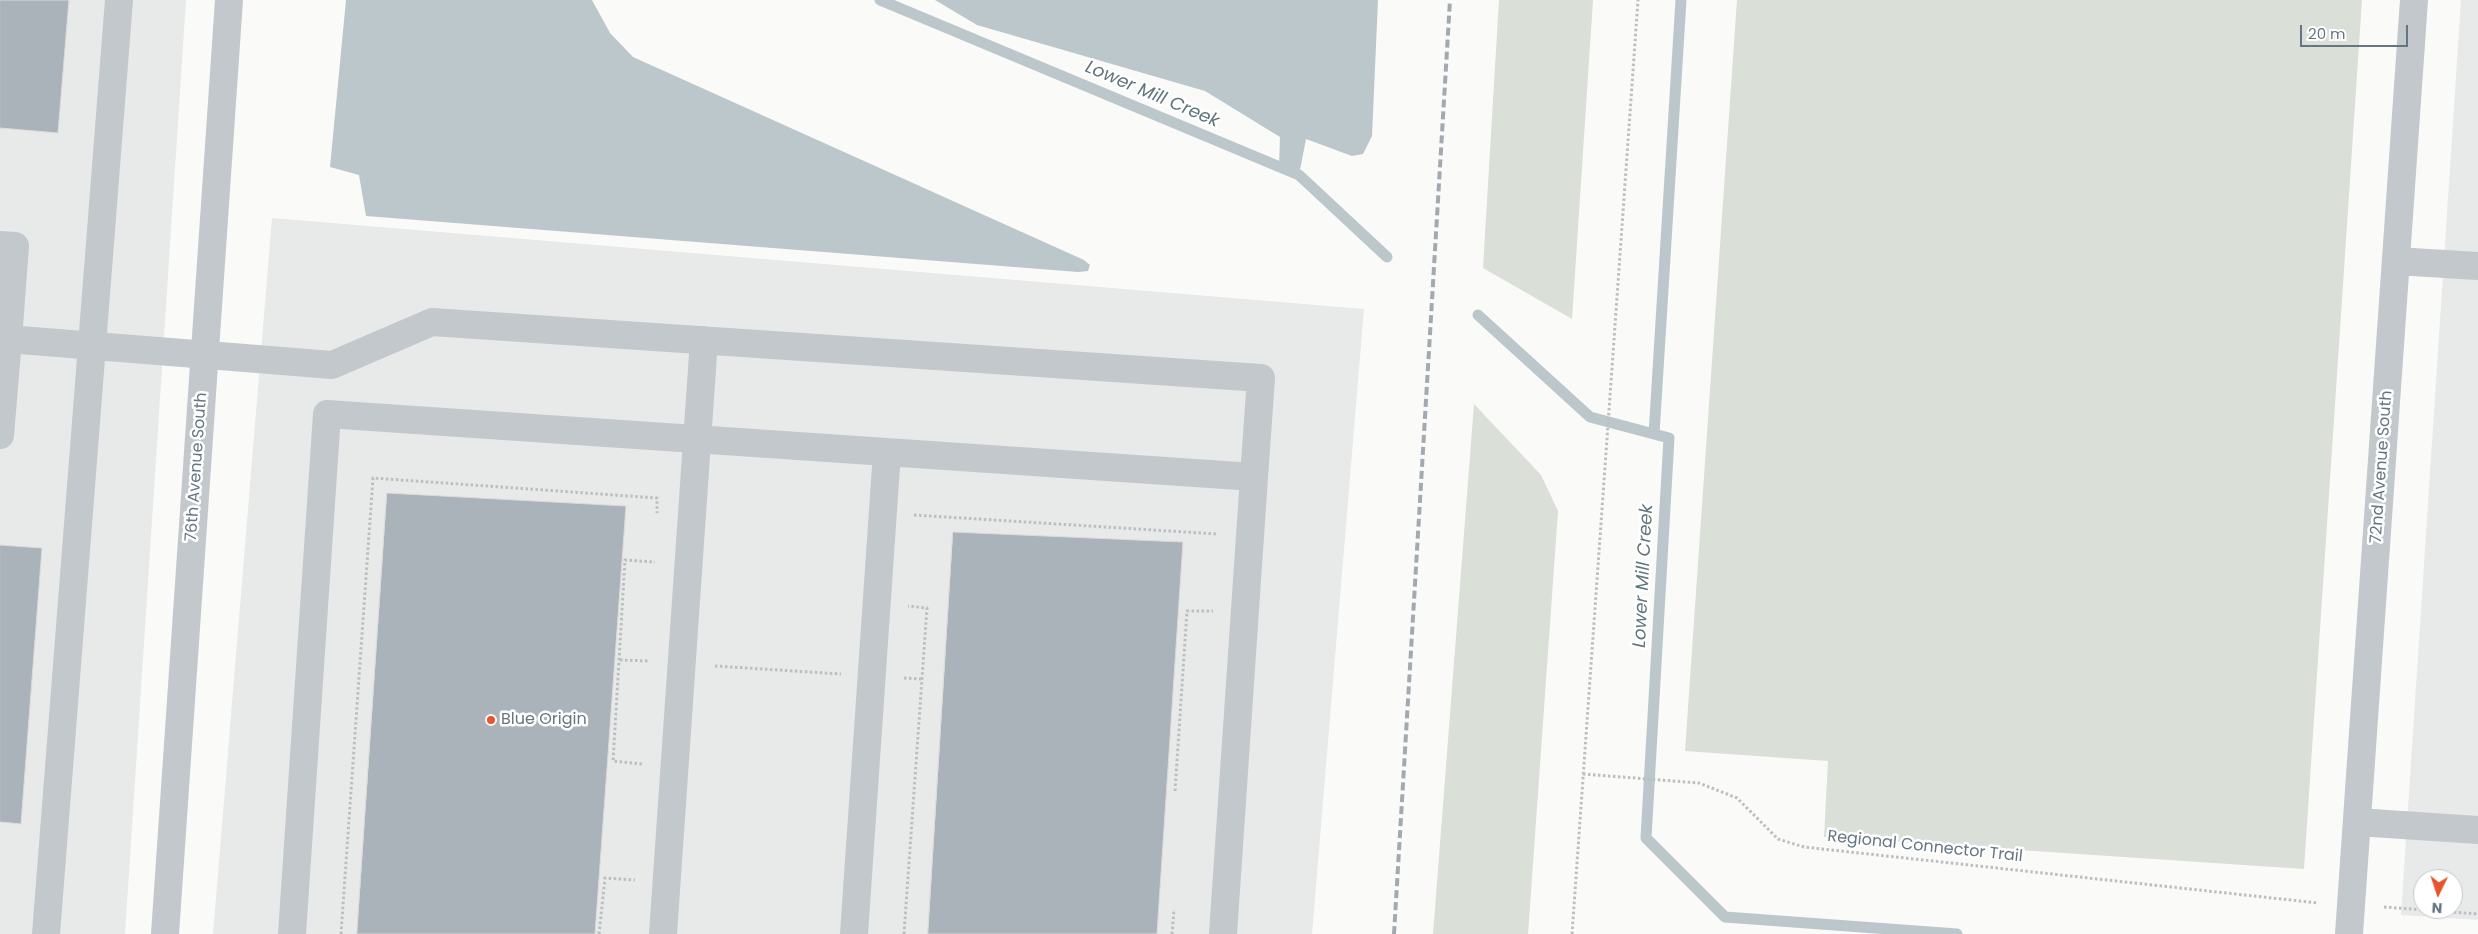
<!DOCTYPE html>
<style>
body{margin:0}
#map{position:relative;width:2478px;height:934px;overflow:hidden;background:#fafaf8;font-family:Poppins,sans-serif}
canvas{display:block}
.north{position:absolute;left:2413px;top:869px;width:50px;height:50px;box-sizing:border-box;background:#fff;border:1px solid #c1c8cd;border-radius:50%;rotate:184deg;font-size:14px;font-weight:700;line-height:20px;text-align:center;color:#657683}
.north::after{content:'';display:block;margin:auto;width:18px;height:22px;background:#e4572e;clip-path:polygon(50% 0,100% 100%,50% 72%,0 100%)}
.scale{position:absolute;left:2300px;top:25px;width:108px;height:22px;box-sizing:border-box;border:2px solid #657683;border-top:0;padding-left:6px;font-size:15px;line-height:18px;white-space:nowrap;color:#657683;-webkit-text-stroke:4px #fff;paint-order:stroke}
</style>
<div id="map">
<canvas width="2478" height="934"></canvas>
<div class="north">N</div>
<div class="scale">20 m</div>
</div>
<script>
const g = document.querySelector('canvas').getContext('2d');
g.lineJoin = 'round';
function fillPath(path, color) { g.fillStyle = color; g.fill(path, 'evenodd'); }
function strokePath(path, color, width, dash) { g.strokeStyle = color; g.lineWidth = width; g.lineCap = dash ? 'butt' : 'round'; g.setLineDash(dash || []); g.stroke(path); }
function drawText(font, color, halo, rows, align = 'center') {
  g.font = font + ' Poppins,sans-serif'; g.lineWidth = 5; g.setLineDash([]); g.textBaseline = 'middle'; g.strokeStyle = halo; g.fillStyle = color; for (const [text, x, y, turn = 0] of rows) {
    g.save(); g.translate(x, y); g.rotate((+turn || 0) * Math.PI / 180); g.textAlign = isNaN(turn) ? turn : align; if (halo) g.strokeText(text, 0, 0); g.fillText(text, 0, 0); g.restore();
  }
}
fillPath(new Path2D(`
 M0 0H186L125 934H0Z
 M2461 0H2478V920L2401 915ZM2423 879H2453V909H2423Z
 M272 218 1364 309 1312 934H213Z`), '#e8e9e9');
fillPath(new Path2D(`
 M1499 0H1593L1572 319 1483 268Z
 M1737 0H2362L2304 869 1824 837 1828 761 1685 751Z
 M1474 404 1541 475 1558 511 1528 934H1433Z`), '#dadfd7');
fillPath(new Path2D(`
 M346 0H592L610 33 633 57 1084 260 1090 265 1088 271 1078 272 366 216 359 175 330 167Z
 M935 0H1378L1372 136 1363 154 1352 156 1306 139 1299 175 1279 168 1280 137 1205 91 977 25Z`), '#bbc7cb');
strokePath(new Path2D(`
 M880 0 1299 175 1387 257
 M1478 315 1590 417 1669 438 1646 838 1725 917 1957 934
 M1654 434 1681 0`), '#bbc7cb', 11);
const building = new Path2D(`
 M0 0H69L58 133 0 128Z
 M387 493 626 506 595 934H357Z
 M953 532 1183 542 1157 934H928Z
 M0 545 42 548 21 824 0 822Z`);
fillPath(building, '#aab3b9');
strokePath(building, '#dcdcda', 1);
strokePath(new Path2D(`
 M914 515 1217 534
 M620 660 649 661
 M715 666 841 674
 M904 678 921 679
 M642 764 613 761 625 560 655 562
 M1583 774 1699 783 1737 798 1778 839 1804 847 2318 903
 M1175 791 1187 611H1213
 M2384 907 2478 914
 M341 934 373 478 657 498V513
 M599 934 605 878 635 880
 M904 934 927 608 908 606
 M1172 934 1174 909
 M1572 934 1638 0`), '#bbbfc2', 3, [2.5, 2.5]);
strokePath(new Path2D(`
 M0 245 15 246 8 339
 M2396 261 2478 266
 M0 435 8 339 332 365 432 322 1261 378 1254 477 327 414 292 934
 M2357 822 2478 830
 M46 934 119 0
 M165 934 229 0
 M663 934 704 340
 M854 934 887 452
 M1223 934 1254 477
 M2349 934 2414 0`), '#c3c8cc', 28);
strokePath(new Path2D(`
 M1394 934 1450 0`), '#a2aab0', 4, [8, 4]);
for (const [x, y, r, color] of [
 [491,720,5,"#e4572e"]
]) { const dot = new Path2D(); dot.arc(x, y, r, 0, 2 * Math.PI); g.fillStyle = color; g.fill(dot); strokePath(dot, '#fff', 2); }
drawText('16px', '#657683', '#fff', [
 ["76th Avenue South",197,467,-86],
 ["72nd Avenue South",2382,467,-86],
 ["Regional Connector Trail",1925,847,6]
]);
drawText('16px', '#657683', '#fff', [
 ["Blue Origin",501,720]
], 'left');
drawText('italic 18px', '#60757c', '#fff', [
 ["Lower Mill Creek",1152,95,23],
 ["Lower Mill Creek",1644,576,-87]
]);
</script>
